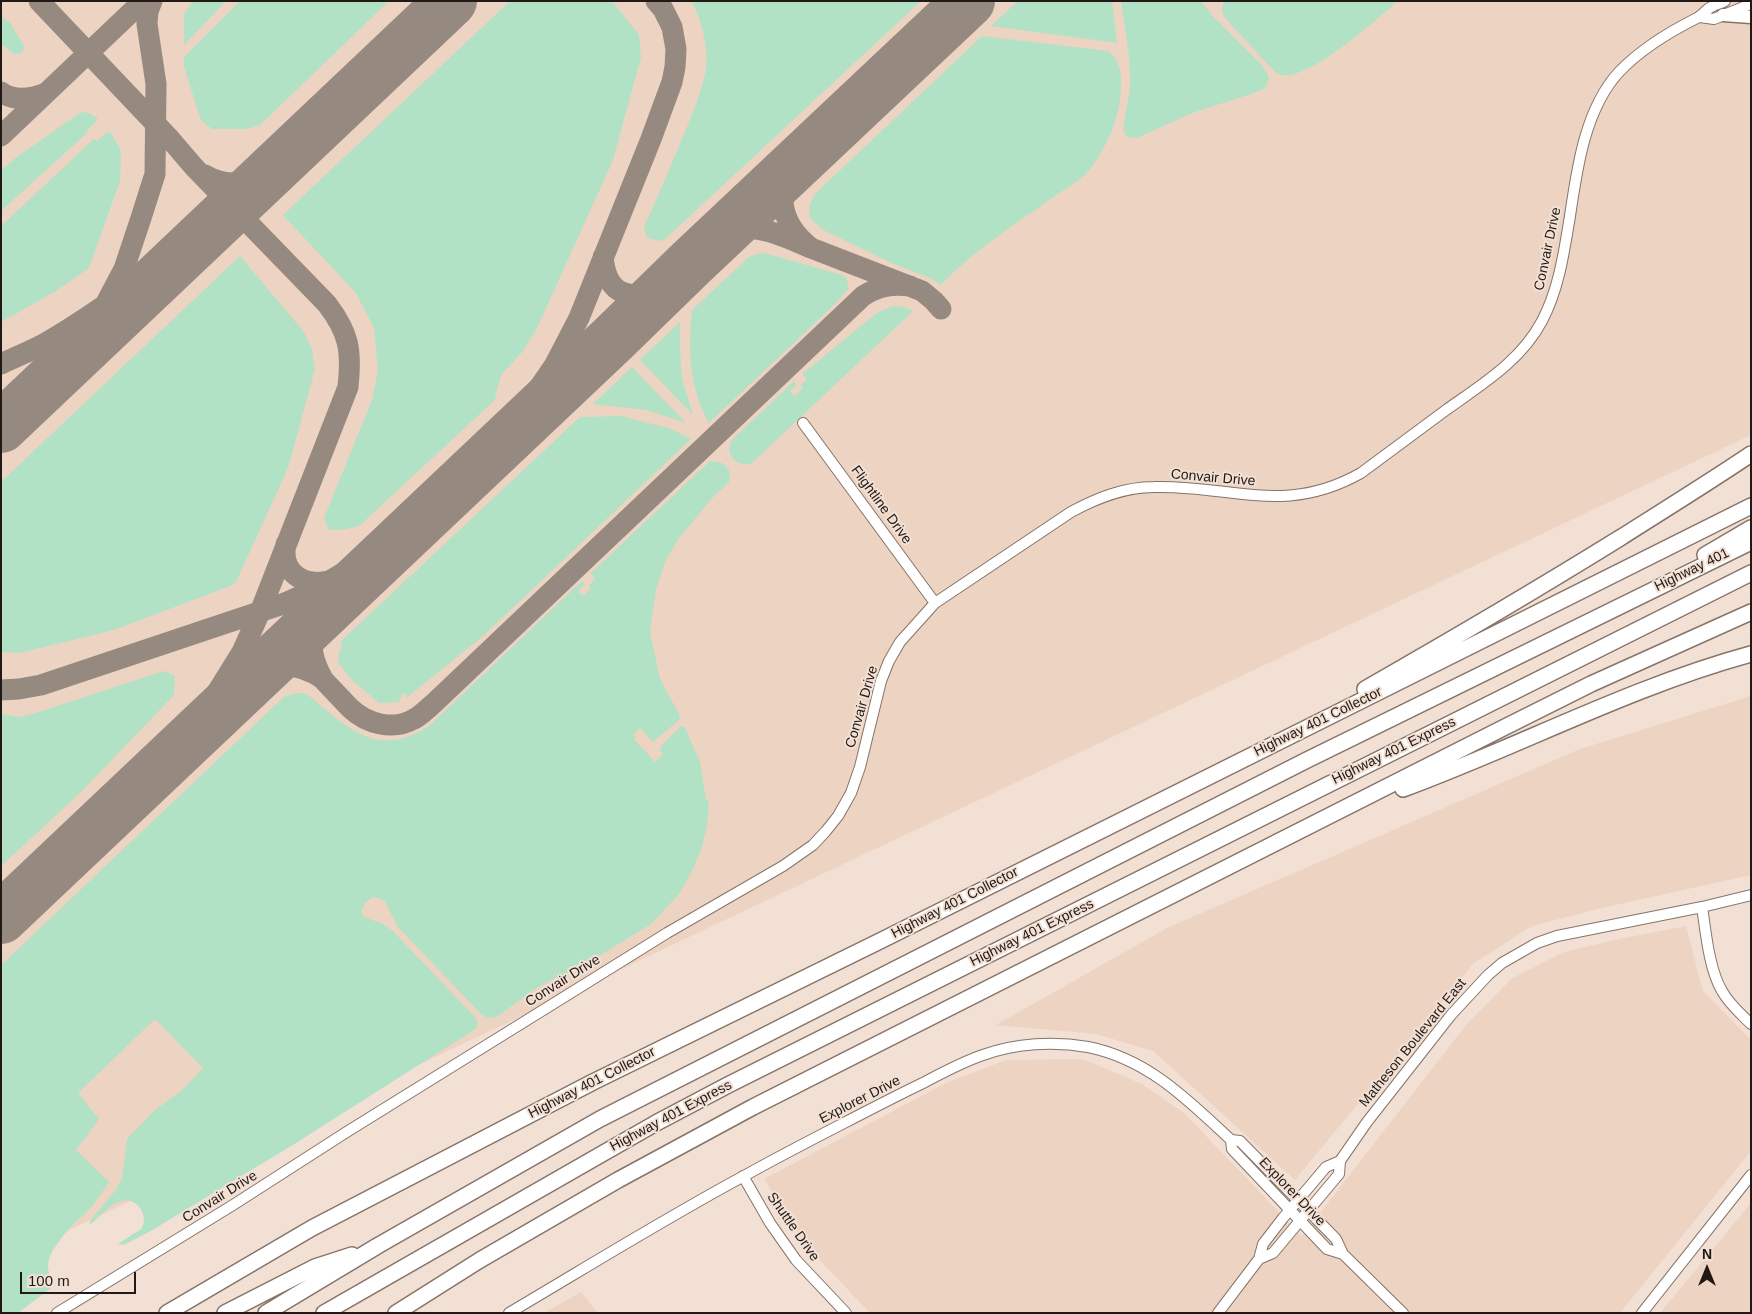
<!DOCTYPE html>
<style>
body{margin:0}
#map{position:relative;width:1752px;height:1314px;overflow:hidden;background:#f3e0d4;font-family:Arial,sans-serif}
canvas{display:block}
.frame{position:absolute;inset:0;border:2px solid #201915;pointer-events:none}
.north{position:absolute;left:1682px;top:1244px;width:50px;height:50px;-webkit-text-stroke:4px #f3e0d4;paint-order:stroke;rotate:0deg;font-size:14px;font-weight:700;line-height:20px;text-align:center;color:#201915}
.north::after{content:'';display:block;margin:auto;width:18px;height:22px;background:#201915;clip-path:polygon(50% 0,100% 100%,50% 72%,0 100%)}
.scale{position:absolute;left:20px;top:1272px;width:116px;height:22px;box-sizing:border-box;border:2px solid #201915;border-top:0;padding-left:6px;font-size:15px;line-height:18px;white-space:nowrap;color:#201915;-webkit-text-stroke:4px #f3e0d4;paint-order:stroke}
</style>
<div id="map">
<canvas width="1752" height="1314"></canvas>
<div class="frame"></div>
<div class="north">N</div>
<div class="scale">100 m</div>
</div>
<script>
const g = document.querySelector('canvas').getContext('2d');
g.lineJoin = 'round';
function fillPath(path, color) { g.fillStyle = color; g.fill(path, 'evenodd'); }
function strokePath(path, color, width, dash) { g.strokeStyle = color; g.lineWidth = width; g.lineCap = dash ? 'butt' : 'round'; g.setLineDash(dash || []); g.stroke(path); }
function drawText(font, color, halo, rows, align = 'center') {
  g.font = font + ' Arial,sans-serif'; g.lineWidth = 4; g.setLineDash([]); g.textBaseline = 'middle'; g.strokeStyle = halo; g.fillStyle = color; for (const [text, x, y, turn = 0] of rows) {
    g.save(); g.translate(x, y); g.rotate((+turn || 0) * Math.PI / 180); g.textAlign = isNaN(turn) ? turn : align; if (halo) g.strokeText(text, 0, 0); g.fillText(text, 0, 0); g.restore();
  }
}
fillPath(new Path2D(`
 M1 1H1751V435L10 1258 1 1265Z
 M1751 696V875L1602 908 1532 926 1474 963 1295 1180 1153 1051 1096 1034 996 1025 1167 928 1580 749Z
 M1686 926 1703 991 1751 1040V1151L1620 1313H870L807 1247 764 1179 946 1083 1006 1060 1083 1059 1142 1084 1184 1113 1302 1236 1466 1025 1511 979 1564 952 1614 940Z
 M1751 1203V1313H1660Z
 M581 1292 598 1313H544Z`), '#edd3c2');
fillPath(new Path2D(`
 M193 1H226L184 45V14Z
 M240 1H389L260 125 247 129H212L201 120 184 67V57Z
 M510 1H612L639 35 641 57 613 160 537 328 523 351 501 375 495 397 496 399 359 526 341 530H329L324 518 372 400 378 371 374 328 356 293 283 215Z
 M691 1H921L663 241 647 238 644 227C659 194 673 161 687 127 694 108 703 89 706 68 708 50 702 17 691 1Z
 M1018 1H1112L1117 43 991 26Z
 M1121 1H1201L1214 18 1220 23 1262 65 1269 77 1266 87 1257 92 1195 112 1141 136C1135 138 1128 140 1124 132 1122 126 1130 96 1130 86 1131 58 1125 29 1121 1Z
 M1224 1H1398C1379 17 1298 92 1275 72L1226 19C1222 13 1221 8 1224 1Z
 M1 16 11 24 24 46 22 53 14 54 1 44Z
 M982 36 1108 51C1121 61 1121 73 1121 88 1120 117 1107 147 1090 169 1081 181 1058 193 1045 203 1009 228 971 253 941 285L932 279 894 264 823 230 810 218 809 208 814 195Z
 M81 112 89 113 98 119 87 131V133L1 211V170L17 157Z
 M108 132 111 133 121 151 120 181 89 268 56 291 1 322V226L94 139 97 141Z
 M761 253 768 254 839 274 846 277 849 288 836 303 709 423C689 388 688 349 692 310L749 257Z
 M240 256 304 332 312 350 315 369 288 468 235 584 114 630 19 653 1 652V482Z
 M892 306 904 307 913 311 751 464C740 465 733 462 729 451L731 441 794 381 797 385 790 391 794 396 803 388 801 385 807 379 802 374 877 313Z
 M680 322V352L682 378 693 415 640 360Z
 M632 367 686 423 647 410 593 404Z
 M620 416 669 428 691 439 483 636 405 699 406 694 402 693 399 702 379 703 352 680 338 663 339 652 342 647 341 641 580 417Z
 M710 461 722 463 729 470 730 478 729 482 714 496 678 539 665 562 656 589 650 632 660 679 679 714 680 719 653 742 640 728 633 734 636 737 634 739 655 762 663 754 660 750 661 746 680 727 684 726 700 762 706 800H709L707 826 701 850 691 873 679 894 651 924 579 968 553 979 533 990 497 1017 488 1018 481 1014 398 927 384 900 373 897 365 902 361 912 364 917 383 924 393 931 473 1015 477 1020V1028L296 1143 149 1232 124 1245 118 1244 141 1229C150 1217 137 1196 121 1201 109 1205 99 1217 90 1225V1221L115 1191 122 1179 127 1139 154 1111 183 1089 203 1068 155 1019 78 1093 99 1119 76 1150 109 1182C101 1193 89 1214 77 1220 67 1232 49 1249 48 1266 48 1275 53 1281 50 1289L18 1313H1V965L285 696C290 696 295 693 300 693 309 693 316 702 322 707 359 737 383 754 428 727L582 581 585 584 578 591 583 596 591 588 589 585 595 579 591 573Z
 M164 671 175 676 174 695 80 793 1 866V714L19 717 39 712Z`), '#b1e2c5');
strokePath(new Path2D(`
 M39 1 170 139 194 167 327 304C349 333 352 350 348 387L260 612 242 652 214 697 138 789
 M1 92C15 102 31 99 46 93
 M1 136 143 1
 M205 175C227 188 247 183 269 174
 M811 248 922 291 934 301 941 309
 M603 257C607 297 630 300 663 290
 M664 291C688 269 722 225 756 229 775 231 794 241 811 248 784 227 772 196 796 167L850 115
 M1 364C17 356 34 350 49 341 115 302 174 254 234 207
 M24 406 81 343 105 305 124 269 141 218 155 174 156 84 147 24 148 11 152 1
 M501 443 554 366 579 318 651 139 672 82 675 67 676 49 672 27 663 9 656 1
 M286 544C280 572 303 587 329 581
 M280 634 350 708C367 724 393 731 414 719 420 716 427 709 433 704L863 296C878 286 892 284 910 286
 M1 690 19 689 41 685 280 605C323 588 362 561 402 537
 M202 729C214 718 225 707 237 696 265 669 285 654 323 679 301 641 314 623 343 596 355 584 367 573 380 561
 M1 915 15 905`), '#968980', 21);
strokePath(new Path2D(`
 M1 427 451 1
 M1 918 613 339 690 264 969 1`), '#968980', 52);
const minor = new Path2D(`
 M1700 17 1714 19 1751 4
 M803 423 935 603
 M1702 907C1706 933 1709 969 1722 991 1729 1004 1741 1014 1751 1024
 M1231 1140 1232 1149 1327 1249 1343 1254
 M743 1176 770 1223 796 1260 846 1313
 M1259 1259 1263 1244 1283 1218 1326 1167 1340 1161 1367 1122 1451 1015 1488 975 1502 963 1537 943 1557 936 1702 907 1751 895
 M57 1313 233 1205 345 1133 569 994 667 933 783 866 813 845 826 831 838 816 851 793 860 767 881 681 889 661 900 642 935 603 1071 512C1097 498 1124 487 1154 487 1233 485 1285 516 1361 473 1389 452 1418 431 1446 410 1481 385 1521 361 1542 321 1559 289 1564 252 1570 216 1577 168 1585 109 1619 72 1641 49 1669 32 1697 18 1701 16 1704 12 1708 9 1713 5 1720 4 1725 1
 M509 1313C587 1267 664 1219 744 1176 776 1158 809 1141 842 1124 869 1110 896 1096 923 1083 942 1073 962 1062 983 1055 1016 1043 1054 1041 1088 1047 1148 1059 1188 1100 1231 1140L1240 1141 1336 1239 1343 1254 1403 1313
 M1218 1313 1259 1259 1273 1253 1339 1174 1340 1161
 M1642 1313 1751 1175`);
const major = new Path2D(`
 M1723 15 1751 17`);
const highway = new Path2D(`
 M1705 555 1751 528
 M1365 689C1451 640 1536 590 1620 538 1664 510 1708 483 1751 454
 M1403 789C1520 746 1630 687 1751 654
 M167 1313 312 1228 593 1082 880 941 1751 506
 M225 1313 315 1267 352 1255
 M266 1313 379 1245 600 1119 1307 760 1751 542
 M324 1313 656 1123 728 1085 1751 573
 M396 1313 480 1260 618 1180 753 1107 1507 726 1591 684 1751 612`);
strokePath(minor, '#857469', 12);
strokePath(major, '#857469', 15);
strokePath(highway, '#857469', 18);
strokePath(minor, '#fff', 10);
strokePath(major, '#fff', 12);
strokePath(highway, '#fff', 15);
drawText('14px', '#201915', '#f3e0d4', [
 ["Convair Drive",1548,249,-78],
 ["Convair Drive",1213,478,5],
 ["Flightline Drive",881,505,54],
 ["Highway 401",1692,570,-26],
 ["Convair Drive",862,707,-74],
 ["Highway 401 Collector",1318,722,-26],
 ["Highway 401 Express",1394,751,-26],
 ["Highway 401 Collector",955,903,-27],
 ["Highway 401 Express",1032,933,-26],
 ["Convair Drive",563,981,-32],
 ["Matheson Boulevard East",1413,1043,-51],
 ["Highway 401 Collector",592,1083,-27],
 ["Explorer Drive",860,1100,-27],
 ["Highway 401 Express",671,1116,-28],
 ["Explorer Drive",1292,1192,46],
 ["Convair Drive",220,1197,-32],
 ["Shuttle Drive",793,1227,55]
]);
</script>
